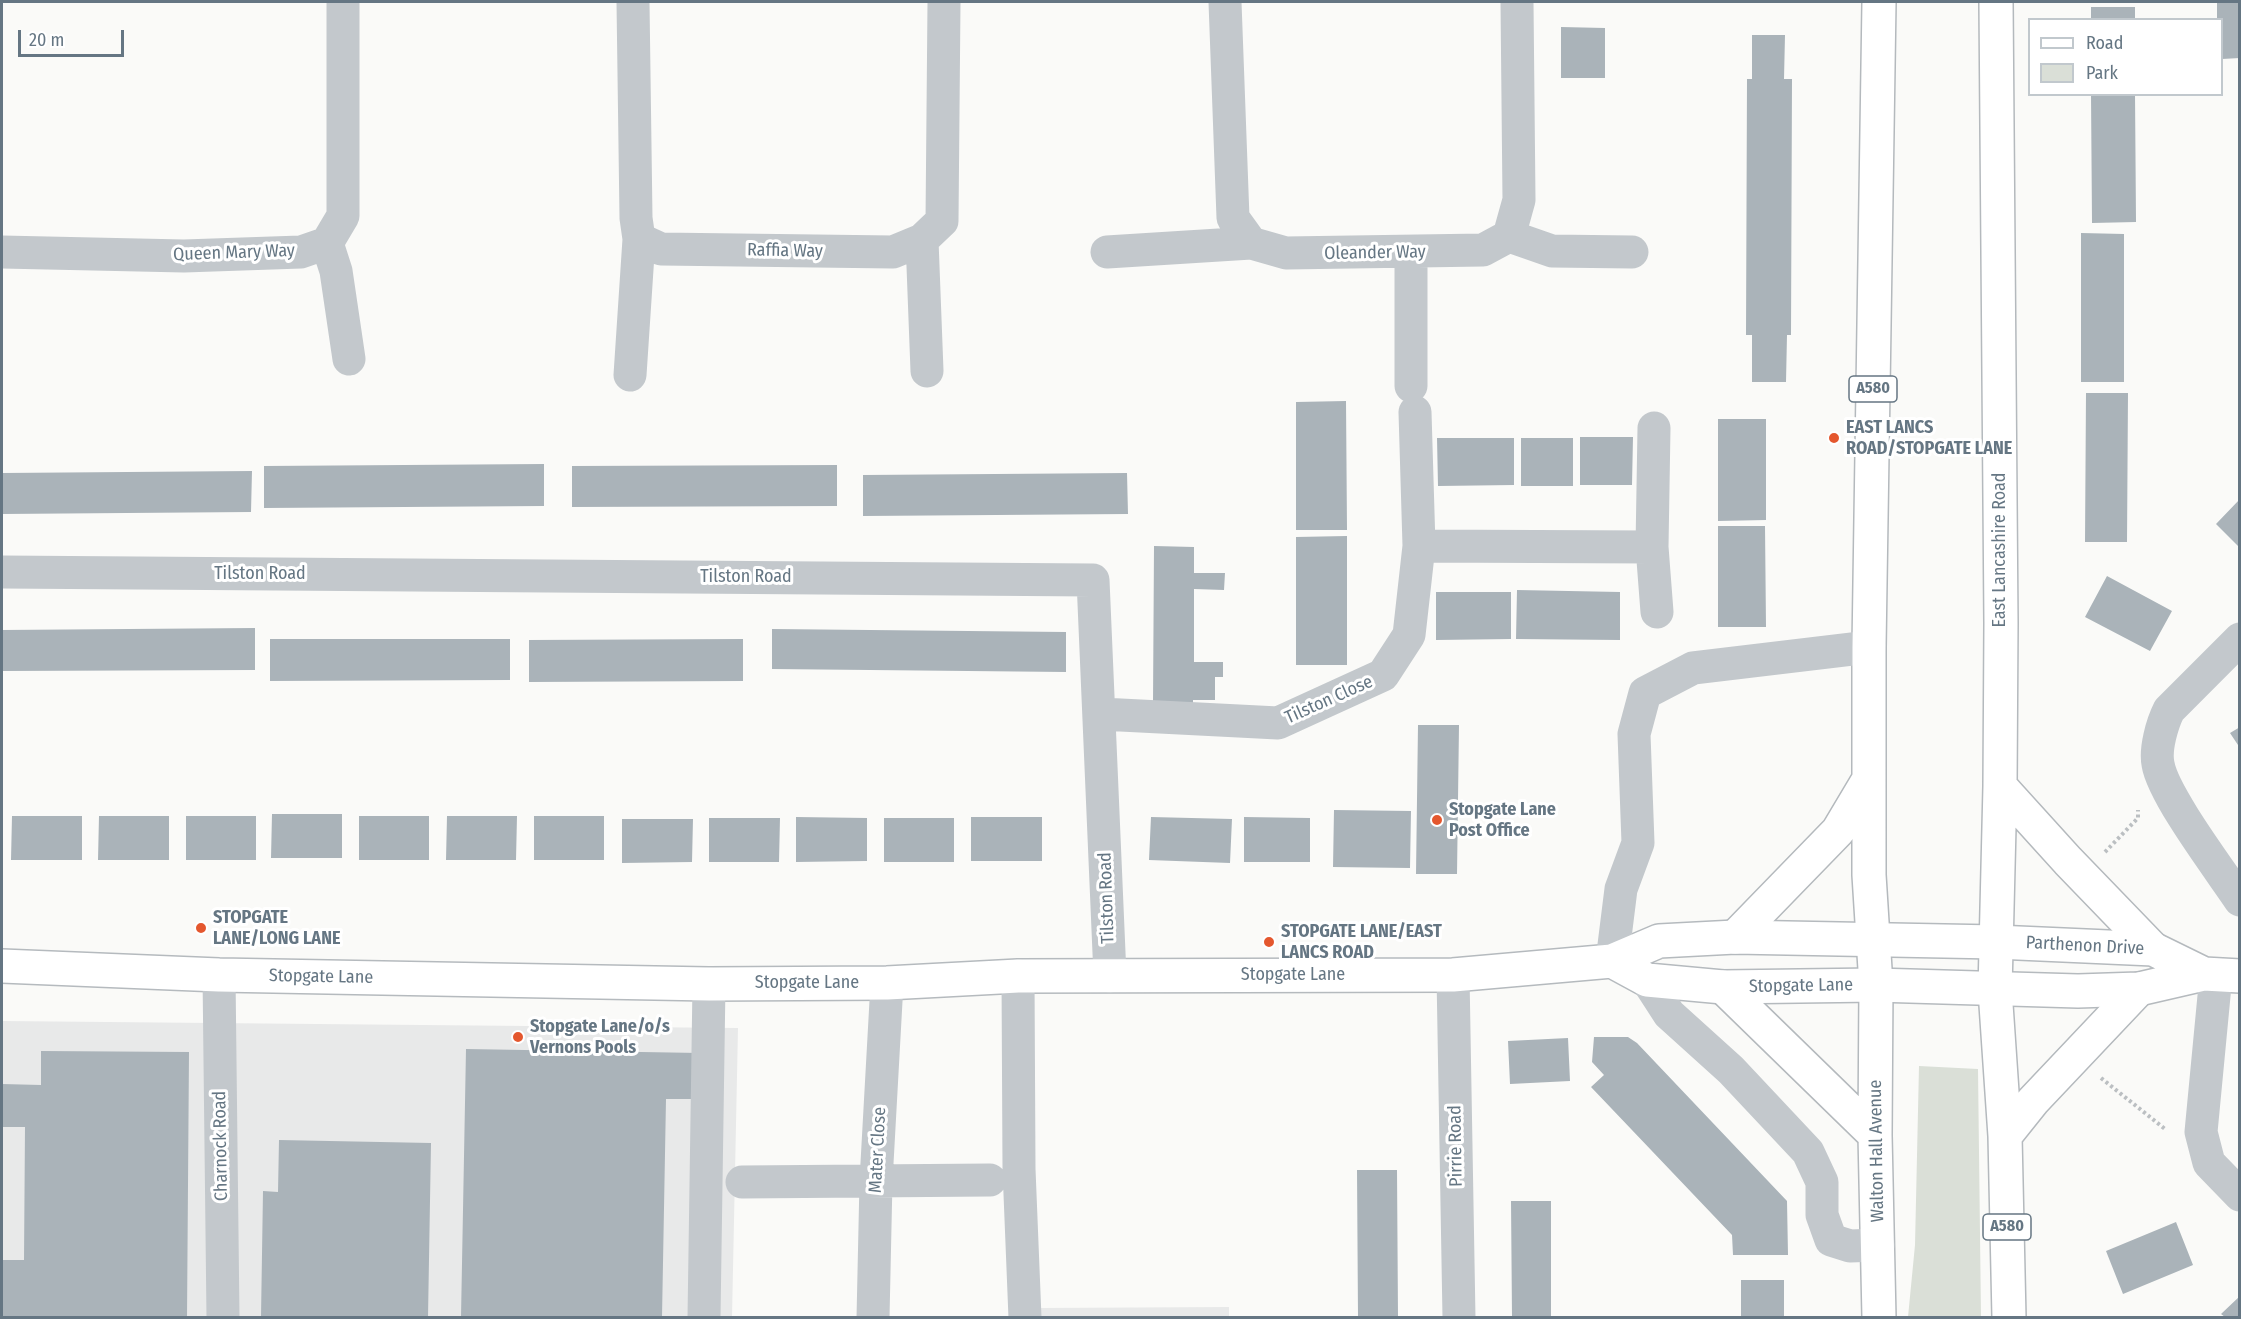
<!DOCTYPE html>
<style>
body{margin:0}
#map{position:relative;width:2241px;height:1319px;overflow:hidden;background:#fafaf8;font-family:"Fira Sans Condensed",sans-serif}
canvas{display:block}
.frame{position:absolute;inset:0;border:3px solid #657683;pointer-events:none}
.legend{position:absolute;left:2028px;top:18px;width:195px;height:78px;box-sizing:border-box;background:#fff;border:2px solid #c1c8cd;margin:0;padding:8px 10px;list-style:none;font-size:18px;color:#657683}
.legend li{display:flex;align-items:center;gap:12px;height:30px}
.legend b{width:30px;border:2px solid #c1c8cd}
.scale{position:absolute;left:18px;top:30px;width:106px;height:27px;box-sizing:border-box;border:3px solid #657683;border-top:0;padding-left:8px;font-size:18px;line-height:21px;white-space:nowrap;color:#657683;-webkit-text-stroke:4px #fff;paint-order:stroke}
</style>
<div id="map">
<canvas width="2241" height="1319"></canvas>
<div class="frame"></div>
<ul class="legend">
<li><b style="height:8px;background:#fff"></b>Road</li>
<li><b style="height:16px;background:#dadfd7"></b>Park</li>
</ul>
<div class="scale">20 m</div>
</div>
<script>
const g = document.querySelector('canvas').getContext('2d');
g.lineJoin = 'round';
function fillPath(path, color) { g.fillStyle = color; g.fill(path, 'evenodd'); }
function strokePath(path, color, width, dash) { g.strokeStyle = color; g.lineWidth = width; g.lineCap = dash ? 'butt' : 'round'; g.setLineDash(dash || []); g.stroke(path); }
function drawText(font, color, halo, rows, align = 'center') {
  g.font = font + ' "Fira Sans Condensed",sans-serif'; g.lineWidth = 6; g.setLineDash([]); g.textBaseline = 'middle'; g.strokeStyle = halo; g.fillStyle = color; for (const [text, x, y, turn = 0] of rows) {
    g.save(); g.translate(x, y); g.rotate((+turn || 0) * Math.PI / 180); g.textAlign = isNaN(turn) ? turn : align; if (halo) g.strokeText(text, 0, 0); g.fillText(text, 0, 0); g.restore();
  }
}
fillPath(new Path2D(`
 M2 1021 738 1028 732 1317 2 1318Z
 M1229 1307V1317L1040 1318V1308Z`), '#e8e9e9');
fillPath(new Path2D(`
 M1919 1066 1978 1069 1981 1317H1908L1915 1245Z`), '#dadfd7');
fillPath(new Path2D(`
 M2217 2H2240V58L2222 59V20H2217Z
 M2091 7H2135V20H2091Z
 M1561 27 1605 28V78H1561Z
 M1752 35H1785L1784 79H1792L1791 335H1787L1786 382H1752V335H1746L1747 79H1752Z
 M2091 94H2135L2136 222 2092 223Z
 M2081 233 2124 234V382H2081Z
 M2086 393H2128L2127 542H2085Z
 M1346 401 1347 530H1296V402Z
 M1718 419H1766V520L1718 521Z
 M1580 437H1633L1632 485H1580Z
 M1437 438H1514V485L1438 486Z
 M1521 438H1573V486H1521Z
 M544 464V506L264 508V466Z
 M837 465V506L572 507V466Z
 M252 471 251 512 2 514V473Z
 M1127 473 1128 514 863 516V475Z
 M2240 499V548L2216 524Z
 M1718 526H1765L1766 627H1718Z
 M1347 536V665H1296V537Z
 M1154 546 1194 547V573H1225L1224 590 1194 589V662H1223V677H1215V700H1193V703H1153Z
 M2107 576 2172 611 2150 651 2085 617Z
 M1517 590 1620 592V640L1516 639Z
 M1436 592H1511V639L1436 640Z
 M255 628V670L2 671V630Z
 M772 629 1066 632V672L772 669Z
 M270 639H510V680L270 681Z
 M743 639V681L529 682V640Z
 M1418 725H1459L1457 874H1416Z
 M2240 727V748L2230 733Z
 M1334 810 1411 811 1410 868 1333 867Z
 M272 814H342V858H271Z
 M12 816H82V860H11Z
 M99 816H169V860H98Z
 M186 816H256V860H186Z
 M359 816H429V860H359Z
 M447 816H517L516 860H446Z
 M534 816H604V860H534Z
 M796 817 867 818V861L796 862Z
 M971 817H1042V861H971Z
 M1151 817 1232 819 1230 863 1149 860Z
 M1244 817 1310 818V862H1244Z
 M709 818H780L779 862H709Z
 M884 818H954V862H884Z
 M622 819H693L692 862 622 863Z
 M1594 1037H1628L1637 1043 1787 1201 1788 1255H1733L1732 1235 1591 1087 1604 1075 1592 1062Z
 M1568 1038 1570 1081 1510 1084 1508 1041Z
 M466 1049 700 1053 699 1099H666L662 1317H461Z
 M41 1051 189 1052 187 1317H2V1260H24L25 1127H2V1084L41 1085Z
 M279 1140 431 1143 428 1317H261L263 1191 278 1192Z
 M1357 1170H1397L1398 1317H1358Z
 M1511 1201H1551V1317H1512Z
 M2176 1222 2193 1265 2123 1294 2106 1251Z
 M1741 1280H1784V1317H1741Z
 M2240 1296V1317H2225L2221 1314Z`), '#aab3b9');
const major = new Path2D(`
 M1612 961 1647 980 1723 987 1876 985 2078 991 2139 989 2204 974 2240 976
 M2 966 219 975 709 984 887 983 1018 976 1453 975 1612 961 1659 941 1735 937 1996 942 2153 949 2204 974`);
const highway = new Path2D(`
 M1879 2 1869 647V875L1876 985 1875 1135 1879 1318
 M1996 2 2001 623 2000 786 1995 990 2005 1136 2009 1318
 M2000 786 2068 861 2153 949
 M1735 937 1838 831 1869 779
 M1723 987 1875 1135
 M2005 1136 2033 1101 2139 989`);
strokePath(major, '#b5babe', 36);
strokePath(highway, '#b4b9bd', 36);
strokePath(new Path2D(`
 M2105 852 2138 818V810
 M2101 1078 2165 1129`), '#bbbfc2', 4, [3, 3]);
strokePath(new Path2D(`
 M633 2 636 218 639 239 661 249 893 252 922 240 942 221 944 2
 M1225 2 1233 218 1251 243 1286 253 1483 250 1509 236 1519 200 1517 2
 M1509 236 1552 251 1632 252
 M922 240 927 371
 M327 243 336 271 349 359
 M2 252 184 256 301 252 327 243 343 216V2
 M1107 252 1251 243
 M1411 253V386
 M630 375 639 239
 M1654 428 1652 547 1657 612
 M1419 546 1652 547
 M2 572 1093 580 1110 976
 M2240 639 2169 710C2162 724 2155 749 2158 764 2163 795 2220 870 2240 900
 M1101 714 1278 723 1383 675 1409 635 1419 546 1415 412
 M1612 961 1621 889 1638 843 1634 734 1645 693 1693 668 1869 647
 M219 975 223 1318
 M1453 975 1459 1318
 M2216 975 2201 1132 2209 1163 2240 1195
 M1018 976 1019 1169 1025 1318
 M1647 980 1669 1014 1731 1070 1808 1152 1822 1182V1215L1831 1240 1850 1246 1878 1245
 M742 1182 990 1180
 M704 1318 709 984
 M873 1318 876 1181 887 983`), '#c3c8cc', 33);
strokePath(major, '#fff', 33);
strokePath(highway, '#fff', 33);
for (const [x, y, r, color] of [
 [1834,438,6,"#e4572e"],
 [1437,820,6,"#e4572e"],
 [201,928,6,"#e4572e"],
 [1269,942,6,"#e4572e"],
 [518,1037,6,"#e4572e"]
]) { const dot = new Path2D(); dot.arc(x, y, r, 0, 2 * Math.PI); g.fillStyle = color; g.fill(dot); strokePath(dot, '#fff', 2); }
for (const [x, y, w] of [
 [1873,389,48],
 [2007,1227,48]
]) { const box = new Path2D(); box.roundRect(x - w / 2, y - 13, w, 26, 4.5); g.fillStyle = '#fff'; g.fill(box); strokePath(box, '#657683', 1.5); }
drawText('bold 16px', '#657683', null, [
 ["A580",1873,389],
 ["A580",2007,1227]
]);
drawText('18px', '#657683', '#fff', [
 ["Raffia Way",785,251,1],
 ["Queen Mary Way",234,253,-2],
 ["Oleander Way",1375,253,-1],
 ["East Lancashire Road",2000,550,-90],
 ["Tilston Road",260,574],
 ["Tilston Road",746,577],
 ["Tilston Close",1329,700,-24],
 ["Tilston Road",1107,898,-92],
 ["Parthenon Drive",2085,946,3],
 ["Stopgate Lane",1293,975],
 ["Stopgate Lane",321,977,1],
 ["Stopgate Lane",807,983],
 ["Stopgate Lane",1801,986,-1],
 ["Charnock Road",221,1146,-91],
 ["Pirrie Road",1456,1146,-91],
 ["Mater Close",878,1150,-87],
 ["Walton Hall Avenue",1877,1151,-91]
]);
drawText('bold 18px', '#657683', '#fff', [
 ["EAST LANCS",1846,428],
 ["ROAD/STOPGATE LANE",1846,449],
 ["Stopgate Lane",1449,810],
 ["Post Office",1449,831],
 ["STOPGATE",213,918],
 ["LANE/LONG LANE",213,939],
 ["STOPGATE LANE/EAST",1281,932],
 ["LANCS ROAD",1281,953],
 ["Stopgate Lane/o/s",530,1027],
 ["Vernons Pools",530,1048]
], 'left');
</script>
